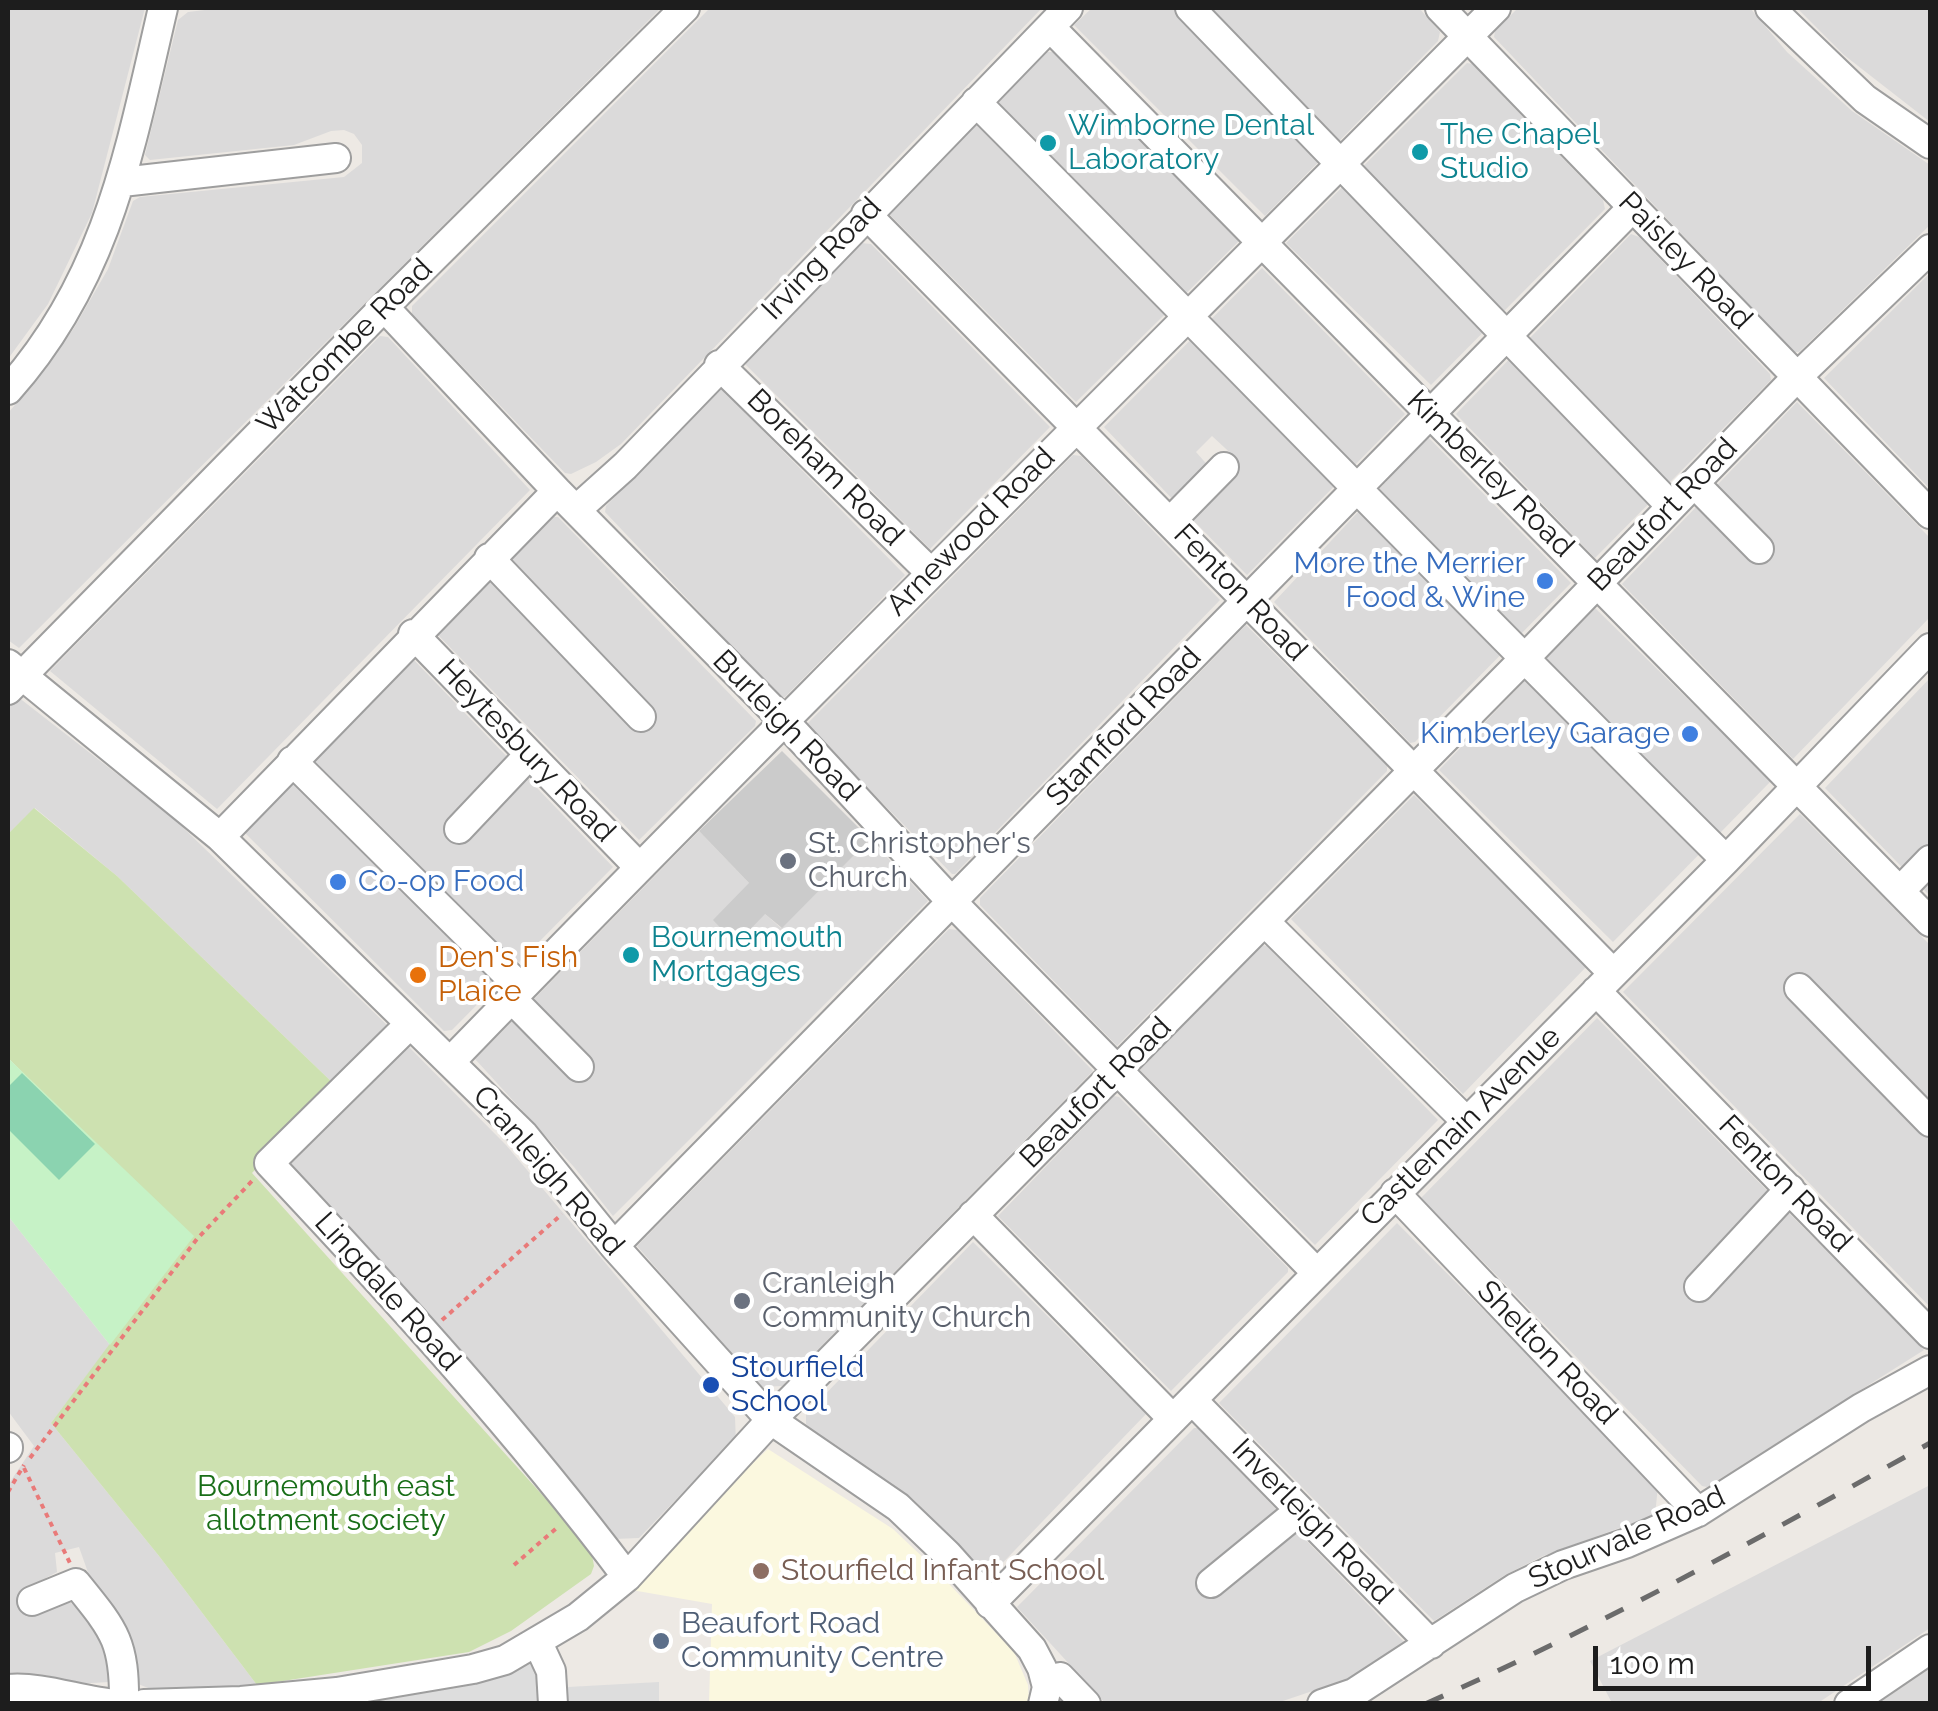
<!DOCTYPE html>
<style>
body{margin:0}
#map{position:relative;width:1938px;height:1711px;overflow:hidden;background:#ede9e4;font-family:Raleway,sans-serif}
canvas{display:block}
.frame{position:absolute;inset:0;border:10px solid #1d1d1d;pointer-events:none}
.scale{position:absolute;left:1593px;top:1646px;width:278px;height:45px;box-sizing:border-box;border:5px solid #1d1d1d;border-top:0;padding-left:12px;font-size:30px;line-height:35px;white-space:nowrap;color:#1d1d1d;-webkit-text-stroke:8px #fff;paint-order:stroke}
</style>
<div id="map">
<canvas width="1938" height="1711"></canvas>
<div class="frame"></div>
<div class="scale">100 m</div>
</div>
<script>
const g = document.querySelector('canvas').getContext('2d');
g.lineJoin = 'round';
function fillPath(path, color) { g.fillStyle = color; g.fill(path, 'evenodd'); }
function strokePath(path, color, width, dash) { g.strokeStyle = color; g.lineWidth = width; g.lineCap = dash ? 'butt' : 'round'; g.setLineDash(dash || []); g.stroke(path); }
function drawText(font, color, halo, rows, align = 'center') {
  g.font = font + ' Raleway,sans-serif'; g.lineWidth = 8; g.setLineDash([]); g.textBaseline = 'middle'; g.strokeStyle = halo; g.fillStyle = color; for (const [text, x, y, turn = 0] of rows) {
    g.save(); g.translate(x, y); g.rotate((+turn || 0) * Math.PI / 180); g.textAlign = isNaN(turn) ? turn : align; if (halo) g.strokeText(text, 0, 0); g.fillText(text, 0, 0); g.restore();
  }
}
fillPath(new Path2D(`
 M8 8H145L92 213 48 304 8 359Z
 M221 8H661L19 648 8 640V413L35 382 74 328 108 269 133 201 140 197 344 177 362 163V145L354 134 344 130 331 131 294 145 150 160 145 155 178 20 188 12Z
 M710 8H1042L621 444 596 462 571 474 565 473 412 314V306Z
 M1092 8H1419L1440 32 1438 41 1265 216 1074 25Z
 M1518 8H1750L1787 52 1852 111 1930 165V225L1799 352H1794L1494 37 1495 31Z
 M1797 8H1930V122L1844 55Z
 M1047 52H1054L1239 241 1076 402 889 214Z
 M1467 63 1472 64 1603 200 1605 209 1431 385 1286 243Z
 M1631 234 1639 237 1770 374 1771 380 1595 558 1456 414Z
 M861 243 871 244 1050 427 930 549 744 363Z
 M1262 268 1405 414 1247 575 1186 513 1238 460 1212 436 1196 452 1211 469 1179 506 1104 427Z
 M1930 273V489L1824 378Z
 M380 336 388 337 530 490 217 809 50 671Z
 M718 389 723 390 905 575 785 697 781 698 605 512 606 506Z
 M1797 402 1930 538V617L1793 759 1622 584Z
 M1428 437 1571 583 1415 742 1410 743 1274 602Z
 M1073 455 1081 456 1220 600 955 874H952L806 725Z
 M554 517H558L756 721 755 726 639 840 437 634Z
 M1595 608 1771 781 1613 942 1439 770Z
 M1246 625 1387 766V771L1117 1046 980 905V898Z
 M412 658 613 867 452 1030 444 1031 244 832Z
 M1930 678V896L1825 788Z
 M18 697 171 816 390 1028 336 1086 117 876 35 808 8 834V708Z
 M1414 795 1586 967 1463 1094 1291 919Z
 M1800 814 1930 945V1307L1623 992Z
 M699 831 749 883 765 914 781 928 870 839 928 901 613 1216 574 1167 475 1059Z
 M949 929 957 930 1093 1071 782 1386 760 1387 637 1246Z
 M1262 945 1267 946 1438 1120 1315 1245 1140 1070Z
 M1597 1018 1924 1350 1707 1487 1702 1486 1421 1198Z
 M402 1040 506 1145 735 1417 736 1444 690 1485 639 1538 614 1539 285 1161Z
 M1114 1096 1119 1097 1288 1268V1272L1171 1391 998 1216Z
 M8 1216 110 1345 51 1423 159 1556 257 1685 151 1689 138 1684 91 1581 79 1547 55 1553 57 1572 18 1593 28 1614 64 1599 81 1609 106 1647 109 1682 75 1684 46 1675 8 1673V1485L34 1446 8 1411Z
 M1397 1223 1658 1486 1655 1515 1543 1556 1505 1575 1434 1621 1219 1403Z
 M973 1242 1146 1414 989 1577 913 1499 822 1440 806 1424V1414Z
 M1194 1428H1198L1405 1643 1348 1679 1277 1703H1105L1017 1607Z
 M1930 1485V1628L1818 1703H1612L1590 1661Z
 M1930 1668V1703H1878L1910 1682Z`), '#dbdada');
fillPath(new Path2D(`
 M768 1449 893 1529 930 1564 1014 1652 1028 1685 1029 1703H709L712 1604 626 1589 657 1553Z`), '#fbf8df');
fillPath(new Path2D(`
 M782 751 870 839 782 928 765 914 736 944 713 920 749 883 699 831Z`), '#cbcbcb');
fillPath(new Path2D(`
 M34 808 117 876 336 1086 252 1173 591 1549 594 1566 591 1574 511 1631 469 1652 257 1685 159 1556 51 1423 123 1326 95 1144 8 1058V834Z`), '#cde1b0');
fillPath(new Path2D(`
 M8 1058 194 1236 110 1345 8 1216Z`), '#c6f2c6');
fillPath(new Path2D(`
 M22 1073 95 1144 59 1180 8 1129V1087Z`), '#8bd3b0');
fillPath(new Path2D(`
 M524 1664H532L539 1675 566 1669 568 1687 659 1682V1703L356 1704 362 1698 480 1681Z`), '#ddd');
const minor = new Path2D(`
 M1190 8 1671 506
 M1440 8 1930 514
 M1770 8 1865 99 1930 144
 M1050 27 1930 922
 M976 102C1227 354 1473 610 1726 860
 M122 182 336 158
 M866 214 1613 973
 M384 307 557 491 784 721 952 902 1316 1272
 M719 365 930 572
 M8 390C108 278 130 149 163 8
 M1694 483 1759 549
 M576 510 625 466 1068 8
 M1170 522 1224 467
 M489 558 641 717
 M413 634 639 867
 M8 664 220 837 524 1135 614 1246 771 1420 898 1507 947 1554 1032 1649 1042 1668 1047 1687 1043 1704
 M8 690 384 307 685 8
 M292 761 521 988
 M459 829 529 755
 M220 837 557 491
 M1900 891 1930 860
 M1265 922 1466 1121
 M1799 988 1930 1122
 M1596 991 1930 1334
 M511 998 579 1067
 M410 1024 269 1163C394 1296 517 1431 627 1577
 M450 1062C795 706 1147 359 1496 8
 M1395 1193 1698 1512
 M973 1215 1173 1419
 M614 1246 1633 207
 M1699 1287 1790 1189
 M1193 1401 1431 1644
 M8 1447V1448
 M1211 1583 1299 1511
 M32 1601 76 1583C114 1630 125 1641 124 1704
 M990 1604 1726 860 1930 648
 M538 1643 551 1671 553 1704
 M1047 1687 1060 1677 1086 1704
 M8 1689C43 1686 80 1701 117 1704
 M144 1704 241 1701 337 1692 473 1669 505 1660 578 1617 627 1577 771 1420 1523 660 1797 377 1930 249
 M1322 1704 1354 1693 1515 1588 1563 1565 1627 1543 1698 1512 1861 1408 1930 1370
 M1849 1704 1930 1649`);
strokePath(minor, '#9e9e9e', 32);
strokePath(new Path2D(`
 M442 1320 562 1214
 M30 1458 197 1239 252 1181
 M24 1468 70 1563
 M8 1492 24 1465
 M514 1565 559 1526`), '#e97a79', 4, [5, 5]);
strokePath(minor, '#fff', 28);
strokePath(new Path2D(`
 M1425 1704C1599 1627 1765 1535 1930 1443`), '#6b6b6b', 5, [20, 20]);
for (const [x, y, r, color] of [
 [1048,143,10,"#0f9aa8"],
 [1420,152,10,"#0f9aa8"],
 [1545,581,10,"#3f7fe0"],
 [1690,734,10,"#3f7fe0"],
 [788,861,10,"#6b7280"],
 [338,882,10,"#3f7fe0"],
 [631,955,10,"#0f9aa8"],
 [418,975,10,"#e8710a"],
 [742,1301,10,"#6b7280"],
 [711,1385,10,"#1a4fb4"],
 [761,1571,10,"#8d6e63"],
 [661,1641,10,"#5c6f8a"]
]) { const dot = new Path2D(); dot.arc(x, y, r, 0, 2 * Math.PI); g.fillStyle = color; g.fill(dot); strokePath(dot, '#fff', 4); }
drawText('30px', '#0d838f', '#fff', [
 ["Wimborne Dental",1068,126],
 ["Laboratory",1068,160],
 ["The Chapel",1440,135],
 ["Studio",1440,169],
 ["Bournemouth",651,938],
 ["Mortgages",651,972]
], 'left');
drawText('30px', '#1d1d1d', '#fff', [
 ["Irving Road",822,259,-46],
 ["Paisley Road",1685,261,46],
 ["Watcombe Road",345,347,-45],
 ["Boreham Road",825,468,45],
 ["Kimberley Road",1490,474,45],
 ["Beaufort Road",1663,515,-46],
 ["Arnewood Road",971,532,-45],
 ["Fenton Road",1240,593,46],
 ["Burleigh Road",786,726,46],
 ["Stamford Road",1124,727,-46],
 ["Heytesbury Road",526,751,46],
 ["Beaufort Road",1096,1093,-45],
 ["Castlemain Avenue",1461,1127,-45],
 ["Cranleigh Road",548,1171,49],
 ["Fenton Road",1785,1184,46],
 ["Lingdale Road",387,1292,48],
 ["Shelton Road",1547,1353,46],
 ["Inverleigh Road",1312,1522,46],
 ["Stourvale Road",1627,1538,-24]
]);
drawText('30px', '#366cbe', '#fff', [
 ["More the Merrier",1525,564],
 ["Food & Wine",1525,598],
 ["Kimberley Garage",1670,734],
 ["Co-op Food",358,882,"left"]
], 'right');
drawText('30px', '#5b616d', '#fff', [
 ["St. Christopher's",808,844],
 ["Church",808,878],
 ["Cranleigh",762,1284],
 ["Community Church",762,1318]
], 'left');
drawText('30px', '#c56008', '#fff', [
 ["Den's Fish",438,958],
 ["Plaice",438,992]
], 'left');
drawText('30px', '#164399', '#fff', [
 ["Stourfield",731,1368],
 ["School",731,1402]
], 'left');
drawText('30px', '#196e18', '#fff', [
 ["Bournemouth east",326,1487],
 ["allotment society",326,1521]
]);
drawText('30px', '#785e54', '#fff', [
 ["Stourfield Infant School",781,1571]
], 'left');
drawText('30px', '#4e5e75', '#fff', [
 ["Beaufort Road",681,1624],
 ["Community Centre",681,1658]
], 'left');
</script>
